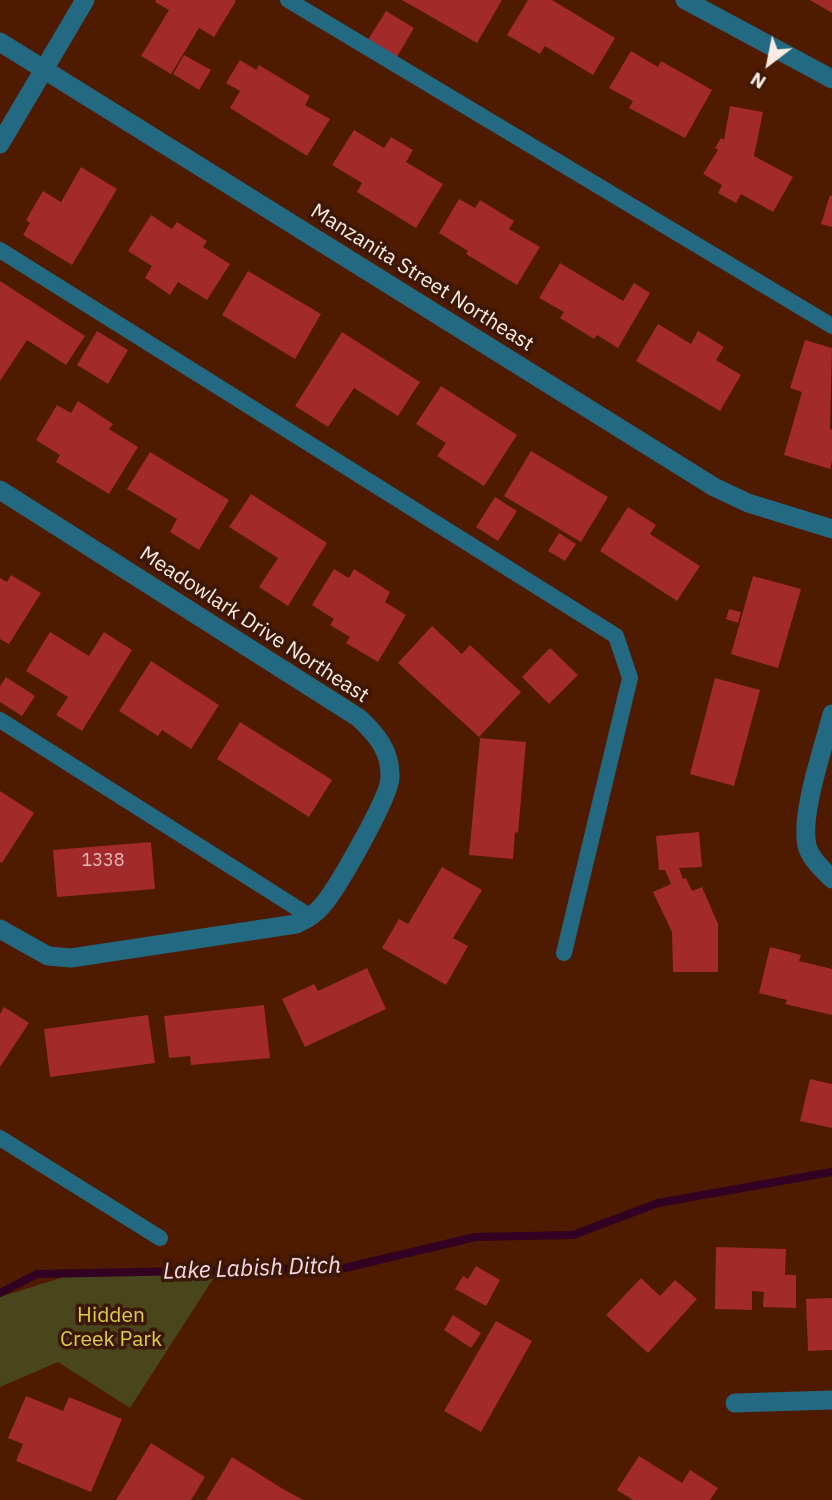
<!DOCTYPE html>
<style>
body{margin:0}
#map{position:relative;width:832px;height:1500px;overflow:hidden;background:#4e1a00;font-family:"IBM Plex Sans",sans-serif}
canvas{display:block}
.north{position:absolute;left:734px;top:28px;width:70px;height:70px;-webkit-text-stroke:5px #3c1705;paint-order:stroke;rotate:212deg;font-size:19px;font-weight:700;line-height:28px;text-align:center;color:#fcebe3}
.north::after{content:'';display:block;margin:auto;width:24px;height:32px;background:#fcebe3;clip-path:polygon(50% 0,100% 100%,50% 72%,0 100%)}
</style>
<div id="map">
<canvas width="832" height="1500"></canvas>
<div class="north">N</div>
</div>
<script>
const g = document.querySelector('canvas').getContext('2d');
g.lineJoin = 'round';
function fillPath(path, color) { g.fillStyle = color; g.fill(path, 'evenodd'); }
function strokePath(path, color, width, dash) { g.strokeStyle = color; g.lineWidth = width; g.lineCap = dash ? 'butt' : 'round'; g.setLineDash(dash || []); g.stroke(path); }
function drawText(font, color, halo, rows, align = 'center') {
  g.font = font + ' "IBM Plex Sans",sans-serif'; g.lineWidth = 7; g.setLineDash([]); g.textBaseline = 'middle'; g.strokeStyle = halo; g.fillStyle = color; for (const [text, x, y, turn = 0] of rows) {
    g.save(); g.translate(x, y); g.rotate((+turn || 0) * Math.PI / 180); g.textAlign = isNaN(turn) ? turn : align; if (halo) g.strokeText(text, 0, 0); g.fillText(text, 0, 0); g.restore();
  }
}
fillPath(new Path2D(`
 M89 1269 213 1279 130 1408 58 1362 0 1387V1297Z`), '#49461c');
strokePath(new Path2D(`
 M0 1293 37 1274 345 1268 475 1237 573 1235 658 1203 832 1172`), '#320022', 8);
fillPath(new Path2D(`
 M156 0H234L236 1 214 37 199 28 171 74 141 56 169 10 155 2Z
 M402 0H502L477 43Z
 M528 0H552L615 38 593 75 545 46 540 54 507 35Z
 M810 0H832V13Z
 M386 11 414 28 395 60 366 43Z
 M631 51 658 67 661 61 712 90 685 138 629 108 633 101 609 88Z
 M184 55 211 70 199 90 173 74Z
 M240 60 256 70 259 65 310 96 305 105 330 119 307 156 230 108 240 91 226 83Z
 M730 106 763 112 754 156 793 177 773 212 741 194 736 203 718 193 722 185 703 174 718 150 715 148 721 138 724 140Z
 M354 130 384 148 391 137 413 150 406 162 443 184 416 228 357 192 362 183 332 165Z
 M81 167 117 189 72 265 23 235 30 223 26 220 43 191 61 202Z
 M830 195 832 196V227L821 224Z
 M459 199 475 208 480 200 514 221 509 229 540 247 517 285 466 254 468 251 439 233Z
 M151 215 172 229 177 222 207 241 203 247 230 264 207 300 178 282 170 295 145 278 152 266 128 251Z
 M560 263 623 301 634 283 650 293 618 348 597 335 594 339 560 318 564 312 539 298Z
 M248 271 321 314 295 359 222 315Z
 M0 281 85 336 66 365 27 340 0 381Z
 M658 324 691 344 698 331 724 347 716 360 741 375 720 411 636 361Z
 M97 331 128 350 108 384 77 365Z
 M342 332 420 382 398 416 354 388 328 427 295 406Z
 M805 340 832 348 830 429 832 430V461L830 469 784 455 802 392 790 388Z
 M441 386 517 435 484 486 437 456 446 443 416 424Z
 M78 401 113 424 109 429 138 447 109 494 56 462 60 455 36 440 57 405 71 413Z
 M531 451 608 497 581 542 504 496Z
 M150 452 229 500 199 550 170 532 177 519 127 489Z
 M251 494 327 543 288 606 259 587 278 558 229 527Z
 M495 497 517 511 498 541 476 527Z
 M628 507 656 525 650 534 700 566 677 601 600 551Z
 M559 533 576 544 565 561 548 551Z
 M334 569 349 578 354 569 390 592 385 602 406 615 378 662 346 643 350 637 330 625 334 619 312 605Z
 M11 575 41 593 9 644 0 639V578L7 582Z
 M753 576 801 589 778 668 731 654Z
 M729 609 741 612 738 623 726 619Z
 M432 626 462 654 470 645 521 692 479 737 398 663Z
 M50 632 89 656 104 632 132 650 82 731 56 715 68 697 26 671Z
 M550 648 578 675 549 704 522 677Z
 M151 661 219 705 191 749 162 730 158 736 119 711Z
 M6 677 35 696 22 716 0 702V686Z
 M715 678 760 690 734 786 690 774Z
 M240 722 332 780 309 817 217 759Z
 M480 738 526 742 518 833 515 832 513 859 469 855Z
 M0 791 34 813 2 863 0 862Z
 M699 832 702 867 679 868 683 879 686 878 692 891 702 887 718 924V972H673L672 932 653 892 671 884 665 870H659L656 836Z
 M151 842 155 889 57 897 53 850Z
 M442 867 482 890 453 938 468 946 446 985 382 948 399 919 408 924Z
 M770 947 801 955 799 961 832 969V1015L785 1004 787 1000 759 993Z
 M367 968 386 1009 305 1047 282 999 314 984 318 991Z
 M264 1005 270 1058 191 1065 190 1056 169 1058 164 1016Z
 M4 1007 29 1023 0 1067V1014Z
 M148 1015 155 1063 50 1077 44 1029Z
 M810 1079 832 1084V1128L800 1121Z
 M716 1247 786 1249 785 1275H796V1308L763 1307 764 1292 752 1291V1310L715 1309Z
 M476 1266 500 1280 486 1306 455 1289 463 1276 468 1279Z
 M641 1278 660 1296 675 1280 697 1299 648 1353 606 1315Z
 M832 1298V1350L808 1351 806 1299Z
 M453 1315 481 1333 471 1348 444 1330Z
 M496 1321 532 1341 481 1432 444 1411Z
 M26 1396 63 1411 69 1397 122 1419 91 1492 16 1461 23 1444 8 1438Z
 M151 1443 205 1477 191 1500H116Z
 M639 1456 682 1483 690 1470 718 1488 710 1500H633L617 1490Z
 M232 1457 283 1489 303 1500H206Z`), '#a22a2b');
strokePath(new Path2D(`
 M288 0 832 326
 M0 250 616 636 630 678 564 953
 M0 720 311 917
 M0 1138 160 1238`), '#236982', 16);
strokePath(new Path2D(`
 M685 0 832 79
 M0 42 714 487 748 503 832 529
 M0 144 85 0
 M0 490 359 718C377 735 391 751 390 778 389 798 337 889 322 906 314 915 307 919 296 924L71 958 48 956 0 929
 M832 714C824 746 798 819 808 849 812 860 824 871 832 879
 M735 1403 832 1400`), '#236982', 19);
drawText('18px', '#e6bbb5', null, [
 ["1338",103,861]
]);
drawText('21px', '#fcebe3', '#3c1705', [
 ["Manzanita Street Northeast",422,278,32],
 ["Meadowlark Drive Northeast",254,625,33]
]);
drawText('21px', '#d8ce4a', '#3c1705', [
 ["Hidden",111,1316],
 ["Creek Park",111,1340]
]);
drawText('italic 23px', '#f7dae9', '#3c1705', [
 ["Lake Labish Ditch",252,1269,-2]
]);
</script>
